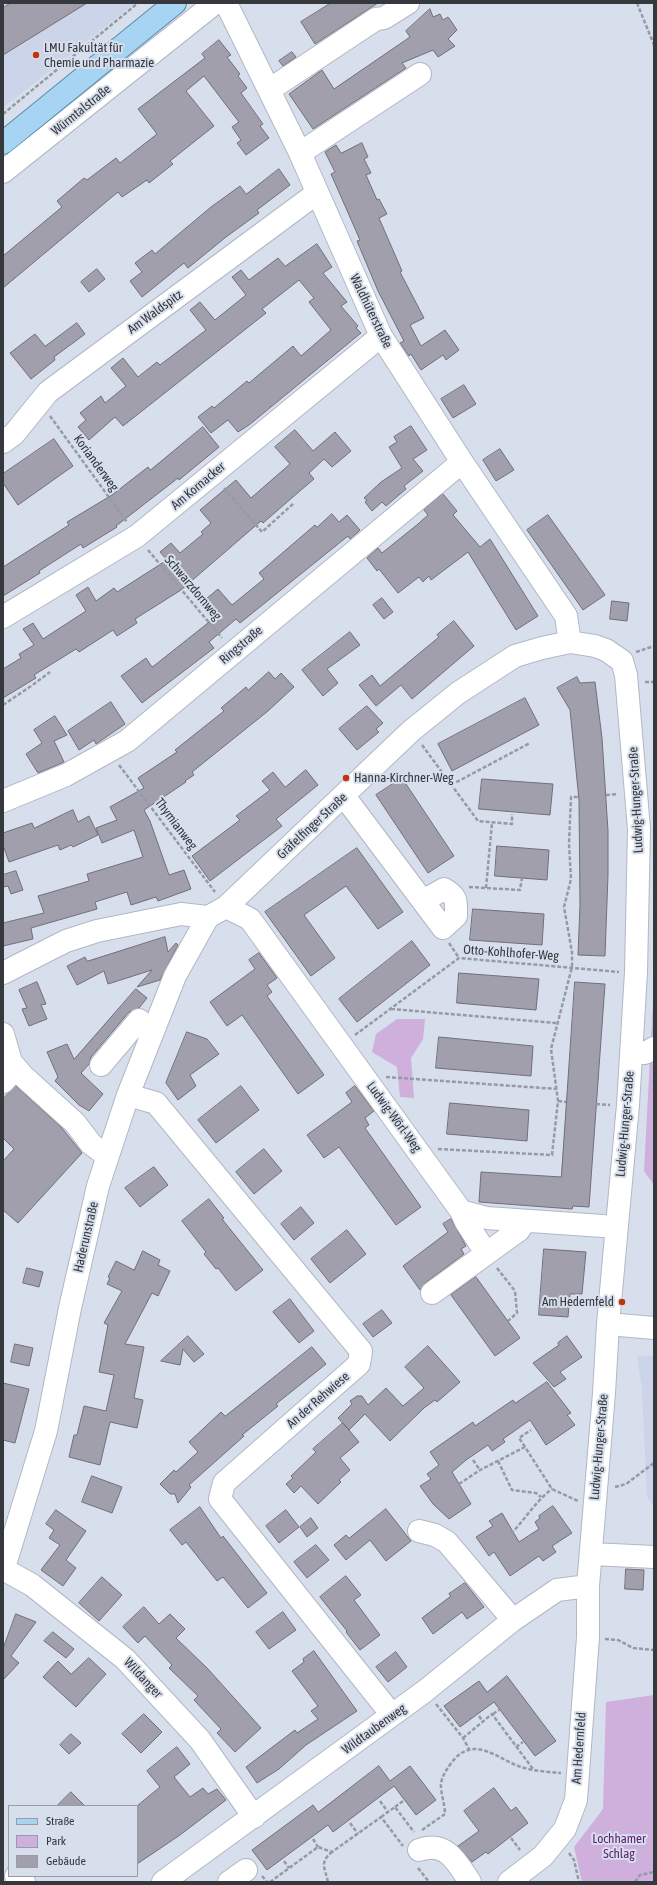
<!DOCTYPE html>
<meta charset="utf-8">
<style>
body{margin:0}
#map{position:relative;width:657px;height:1885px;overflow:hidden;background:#d8dfec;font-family:"Asap Condensed",sans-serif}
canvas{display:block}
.frame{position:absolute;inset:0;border:4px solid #35383d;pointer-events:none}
.legend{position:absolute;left:8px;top:1805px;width:130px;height:72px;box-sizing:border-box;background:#d8dfec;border:1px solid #979ca6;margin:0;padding:5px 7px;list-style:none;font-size:12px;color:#35383d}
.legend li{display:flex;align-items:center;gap:8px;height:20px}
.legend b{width:20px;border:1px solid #979ca6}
</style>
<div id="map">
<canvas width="657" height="1885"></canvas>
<div class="frame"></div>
<ul class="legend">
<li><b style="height:5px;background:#a7d4f2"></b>Straße</li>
<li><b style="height:11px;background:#cfafdc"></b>Park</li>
<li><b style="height:11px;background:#a19fac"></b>Gebäude</li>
</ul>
</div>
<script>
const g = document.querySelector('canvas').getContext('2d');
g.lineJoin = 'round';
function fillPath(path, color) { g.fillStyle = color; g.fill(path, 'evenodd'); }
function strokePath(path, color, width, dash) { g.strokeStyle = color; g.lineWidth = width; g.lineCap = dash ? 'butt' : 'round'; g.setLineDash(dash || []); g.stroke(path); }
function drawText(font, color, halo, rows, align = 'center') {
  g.font = font + ' "Asap Condensed",sans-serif'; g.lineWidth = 4; g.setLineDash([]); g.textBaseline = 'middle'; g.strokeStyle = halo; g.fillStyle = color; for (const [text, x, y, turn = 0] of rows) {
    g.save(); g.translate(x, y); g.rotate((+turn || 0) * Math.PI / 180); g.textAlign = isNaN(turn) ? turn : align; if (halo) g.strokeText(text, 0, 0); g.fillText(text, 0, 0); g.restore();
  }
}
fillPath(new Path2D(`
 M3 3H135L3 108Z
 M654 1355V1507L647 1497 642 1390 637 1357Z`), '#cbd4e8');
fillPath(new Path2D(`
 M654 983V1185L644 1171Z
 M397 1019H425L423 1039 411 1058 414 1098 400 1097 397 1067 372 1052 376 1034Z
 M654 1695V1882H582L574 1847 603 1809 606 1702Z`), '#cfafdc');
const building = new Path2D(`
 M11 3H87L3 55V8Z
 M331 3H378L315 44 301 22Z
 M430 9 433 17 440 14 443 20 448 17 451 21 457 30 448 39 455 46 438 57 433 50 402 63 406 68 313 129 289 94 322 70 334 89 410 37 406 31Z
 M219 40 231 55 227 57 240 74 238 76 247 88 241 93 263 124 260 126 269 138 246 155 237 143 241 140 232 127 239 122 204 76 186 91 214 126 170 161 173 164 149 183 147 180 122 197 118 192 3 288V256L62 207 57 201 84 178 87 180 116 158 120 163 157 134 138 109 205 58 202 54Z
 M292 52 296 57 283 66 279 61Z
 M362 143 368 157 364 159 371 173 366 175 377 200 379 199 387 214 379 218 402 271 400 272 424 318 410 325 421 346 445 330 459 350 446 360 443 355 421 370 411 354 409 356 400 343 404 341 378 291 357 241 360 240 331 174 335 172 325 152 336 145 341 153Z
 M279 169 290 185 257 210 259 213 226 237 188 268 184 263 142 297 130 281 142 272 135 263 152 250 155 254 211 207 240 186 246 194Z
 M317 244 332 267 323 273 347 302 341 306 358 326 356 328 361 333 249 425 238 432 228 420 211 433 198 417 212 406 214 408 247 381 249 383 293 346 301 356 331 330 309 302 314 298 299 280 262 309 266 313 123 426 115 417 89 440 78 427 86 420 80 413 101 396 105 403 126 386 111 368 123 358 138 377 157 362 160 365 206 330 190 310 200 302 215 320 246 295 232 277 241 270 249 280 278 258 285 266Z
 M97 269 105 279 89 292 81 282Z
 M77 323 85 334 54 357 55 360 31 379 10 353 35 334 45 346Z
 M464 385 476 404 453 418 441 399Z
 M411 426 427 450 413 459 423 471 404 486 406 489 386 506 382 502 372 511 365 502 367 500 364 498 381 482 402 468 389 447 397 442 394 437Z
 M203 427 219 447 179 480 178 478 116 526 117 527 83 548 81 544 39 571 40 573 3 596V567L69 525 67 522 112 495 148 467 150 470Z
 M295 430 313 451 335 432 351 451 332 467 324 459 309 473 314 479 301 490 263 523 261 521 181 590 135 619 137 623 117 636 113 630 79 652 76 649 34 675 36 678 3 698V669L21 658 19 654 34 645 23 629 33 623 43 639 86 611 76 595 88 587 96 601 114 588 117 592 167 560 160 552 171 543 180 553 203 534 201 532 211 523 200 510 236 480 251 498 290 464 275 447Z
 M54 439 73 466 18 505 3 483V474Z
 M500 449 514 470 496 481 483 460Z
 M443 494 457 511 453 515 480 547 490 539 538 616 516 630 468 552 431 580 429 576 423 582 419 577 398 593 379 569 377 571 367 558 378 548 382 553 418 524 428 515 424 510Z
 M332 514 339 522 347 515 360 530 350 539 348 536 240 623 236 619 209 642 214 648 142 703 121 676 146 658 152 667 155 665 213 619 200 604 218 589 232 605 264 579 259 573 315 525 317 527Z
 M548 515 605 595 583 610 527 530Z
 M382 598 393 612 384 619 373 605Z
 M612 601 629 603 627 621 610 619Z
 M454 621 474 646 412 699 401 685 376 706 359 685 372 675 380 686 439 637 437 635Z
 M350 632 360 645 327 669 338 683 323 696 302 670Z
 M269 672 275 679 281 673 294 687 268 711 192 772 194 775 185 781 186 782 144 810 150 821 169 875 184 870 191 889 158 901 156 897 131 905 127 892 95 902 97 909 31 928 33 939 3 946V923L44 913 38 896 89 881 87 874 143 857 134 830 102 843 96 828 117 820 110 807 144 788 138 778 177 752 175 750 224 711 221 708 246 687 248 690Z
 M577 677 580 683 595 682 602 738 608 831V875L605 956 578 955 580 905 579 800 570 710 557 688Z
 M525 698 539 725 452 771 438 744Z
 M111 702 125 724 96 744 94 740 79 750 68 731Z
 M367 706 383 723 376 729 379 732 357 750 339 729Z
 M55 716 67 735 54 741 64 762 38 773 26 754 42 743 34 730Z
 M306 770 318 785 276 819 282 826 210 881 192 856 240 820 236 816 270 790 262 781 273 772 285 787Z
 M402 778 454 856 428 873 376 795Z
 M482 779 553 784 550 815 479 809Z
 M73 810 78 822 89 816 98 835 73 847 71 845 60 850 58 845 9 862 3 845V833L32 823 34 828Z
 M497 846 549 850 547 880 495 876Z
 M357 848 403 912 378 929 346 886 304 915 335 958 311 976 265 912Z
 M16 871 23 890 11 894 8 886 3 887V875Z
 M473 909 544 914 542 945 470 940Z
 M165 937 168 952 176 943 178 945 160 980 137 987 152 970 108 984 104 971 77 985 67 966 85 957 87 961Z
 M412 941 430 965 357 1022 339 999Z
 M259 953 277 978 267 985 272 992 267 996 324 1075 298 1094 242 1015 227 1026 210 1002 255 969 249 960Z
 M459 973 539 979 536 1010 457 1003Z
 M37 982 46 1004 41 1005 47 1019 29 1026 22 1009 27 1008 19 990Z
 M575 982 605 984 589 1207 573 1206 572 1209 479 1202 481 1172 561 1177Z
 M136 989 147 998 139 1008 129 1012 91 1057 89 1064 81 1073 103 1094 89 1111 79 1105 55 1081 58 1077 47 1052 67 1044 74 1059Z
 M187 1032 207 1039 219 1054 190 1075 196 1086 178 1100 166 1083Z
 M439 1037 533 1046 531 1076 436 1068Z
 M16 1086 61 1127 82 1153 18 1223 3 1210V1161L14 1149 3 1138V1099Z
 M241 1086 259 1110 216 1143 198 1120Z
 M355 1086 374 1111 365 1118 369 1125 365 1128 421 1207 396 1225 339 1147 324 1158 307 1135 352 1102 346 1093Z
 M450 1103 529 1110 527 1141 447 1134Z
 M264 1149 282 1171 254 1194 236 1172Z
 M154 1167 168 1185 140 1207 125 1188Z
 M209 1199 224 1218 222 1219 263 1270 236 1291 218 1268 216 1269 204 1254 206 1252 182 1221Z
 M301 1207 314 1223 294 1240 281 1224Z
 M451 1219 466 1246 461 1249 464 1254 425 1283 420 1290 403 1266 448 1232 443 1224Z
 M347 1230 366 1254 330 1283 311 1259Z
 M544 1249 586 1252 582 1294H570L568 1317 539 1315Z
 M143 1251 160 1260 158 1265 170 1271 158 1296 152 1293 125 1344 144 1347 134 1398 143 1400 137 1428 110 1422 100 1465 69 1457 74 1435H77L84 1406 106 1411 114 1375 99 1372 108 1325 104 1323 122 1291 107 1284 110 1278 108 1277 116 1261 134 1270Z
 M27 1268 43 1272 39 1287 23 1283Z
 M476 1277 520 1338 495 1356 451 1295Z
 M290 1299 314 1331 299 1343 273 1312Z
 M382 1310 392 1323 373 1337 363 1324Z
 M188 1336 204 1354 194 1362 183 1349 180 1365 161 1361Z
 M567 1336 582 1357 560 1372 566 1379 554 1387 533 1363 559 1345 558 1343Z
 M15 1344 33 1348 29 1366 11 1362Z
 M428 1346 460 1382 437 1402 435 1400 424 1408 390 1441 365 1414 349 1430 338 1418 352 1404 350 1401 357 1396H362L368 1405 386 1388 403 1406 424 1388 405 1367Z
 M312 1347 326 1364 276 1404 278 1406 242 1435 244 1436 189 1485 191 1487 178 1503 175 1494H170L160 1484 174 1470 176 1472 198 1452 189 1442 221 1412 225 1416Z
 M547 1382 571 1413 567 1415 575 1425 546 1445 530 1420 503 1439 505 1442 492 1451 488 1445 466 1460 452 1472 471 1504 449 1519 433 1504 420 1486 431 1479 427 1474 439 1465 430 1452 473 1422 475 1426 513 1400 515 1403Z
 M3 1383 29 1389 15 1443 3 1440Z
 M343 1423 359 1442 340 1458 350 1470 339 1480 341 1482 318 1504 301 1486 294 1493 286 1484 293 1478 291 1476 316 1452 313 1449Z
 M92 1476 122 1487 112 1513 82 1502Z
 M553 1506 572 1533 552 1546 556 1552 543 1561 539 1556 510 1576 494 1552 489 1556 476 1537 493 1526 489 1521 502 1513 519 1542 539 1529 535 1522 540 1518 539 1516Z
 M200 1507 221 1538 223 1536 267 1593 248 1608 223 1577 217 1581 186 1542 182 1545 170 1530Z
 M386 1509 411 1541 386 1561 370 1540 346 1560 334 1545 346 1535 349 1538Z
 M56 1510 86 1531 66 1560 76 1568 63 1586 41 1570 60 1545 49 1538 54 1530 46 1524Z
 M286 1510 299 1527 279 1543 266 1526Z
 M311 1518 318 1528 307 1537 300 1527Z
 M316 1545 329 1560 307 1578 294 1562Z
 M626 1569 644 1570 643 1590 625 1589Z
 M346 1576 361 1595 354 1600 380 1635 360 1650 346 1632 347 1631 320 1597Z
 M102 1577 122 1595 99 1621 79 1603Z
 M465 1583 484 1607 467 1619 462 1612 433 1634 422 1618 451 1596 449 1594Z
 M144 1607 159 1624 170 1614 185 1629 176 1638 208 1669 261 1728 235 1752 217 1733 221 1729 194 1700 198 1696 169 1668 172 1665 145 1636 138 1643 123 1627Z
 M283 1612 296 1630 269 1649 256 1632Z
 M16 1614 36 1622 11 1656 19 1663 3 1680V1649Z
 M53 1632 74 1649 66 1658 44 1641Z
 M314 1651 357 1711 306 1745 279 1769 257 1783 246 1767 295 1730 297 1733 318 1719 311 1711 318 1706 292 1671 304 1662 303 1659Z
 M396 1652 407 1667 388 1682 376 1667Z
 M89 1658 106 1674 76 1707 43 1677 58 1661 71 1674Z
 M507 1676 556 1741 535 1756 494 1702 460 1727 444 1706 479 1681 487 1692Z
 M144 1714 162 1732 141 1753 122 1734Z
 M71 1734 81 1743 69 1754 60 1745Z
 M177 1747 190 1764 174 1777 190 1797 203 1788 208 1794 217 1789 226 1800 180 1835 137 1864V1806L160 1787 147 1771Z
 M379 1766 390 1781 410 1766 436 1800 416 1815 394 1786 333 1832 328 1825 267 1870 252 1850 313 1805 318 1812Z
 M494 1788 511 1811 516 1807 528 1823 488 1854 486 1852 472 1862 458 1846 479 1831 464 1811Z
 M71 1792 85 1806H57Z`);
fillPath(building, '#a19fac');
strokePath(building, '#706e7b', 1);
const minor = new Path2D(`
 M226 3 300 153 381 336 462 462 566 616 570 642
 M269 90 376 19 384 18 408 3
 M300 153 420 74
 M3 172 215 3
 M3 442 14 434 48 392 317 193
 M3 617 137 536 381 336
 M344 796 443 928 456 916C456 901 458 897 444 889L423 901
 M3 801 66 775 127 741 462 462
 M226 907 250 919 461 1211 487 1218 617 1227
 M3 973 66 941 97 931 181 914 208 917 226 907 411 731 458 693 515 656 542 648 570 642 595 646 606 650 622 661 626 675 639 829 636 972 628 1105 608 1324 604 1393 588 1586V1637L576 1800 565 1829 543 1856 509 1882
 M3 1034 11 1062 23 1076 75 1123 91 1144 107 1156
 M631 1053H645L654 1048
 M101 1065 139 1020
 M3 1082 16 1068
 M128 1095 156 1103 361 1351 359 1364 224 1483 220 1499 392 1715
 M461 1211 466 1222 486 1253
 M432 1293 519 1230 525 1221
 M608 1324 654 1328
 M419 1531 435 1535 447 1542 513 1620
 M591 1554 654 1557
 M3 1569 32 1585 125 1659 200 1740 254 1817
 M3 1571 46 1431 70 1308 98 1186 128 1095 175 976 208 917
 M419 1850C446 1840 457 1862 470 1882
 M16 1876 24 1882
 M163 1882 425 1691 513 1620 557 1590 588 1586
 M229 1882 246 1870`);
const major = new Path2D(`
 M3 143 175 3`);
strokePath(minor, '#b1b7c4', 24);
strokePath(major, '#598bad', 24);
strokePath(new Path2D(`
 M637 3 654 45
 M3 114 138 3
 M50 416 127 522
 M224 488 262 532 294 503
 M148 550 222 638
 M636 652 654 646
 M645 682H654
 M3 705 34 684 50 672
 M422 745 478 821 512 824V814
 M119 765 215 892
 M451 785 530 743
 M606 795 618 794
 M469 887 520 890 522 878
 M486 888 492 823
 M449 943 459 958
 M391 1009 556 1023
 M355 1035 459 958 619 972
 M386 1077 557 1089
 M558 1101 566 1102
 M596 1104 610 1105
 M438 1149 552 1155 558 1101 551 1049 572 967V952L564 907 571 879 569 844 571 797H579
 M497 1268 515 1291 517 1313 508 1321
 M525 1447 519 1438 531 1430
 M473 1460 480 1470
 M498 1461 512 1490 536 1493 541 1497
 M459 1484 480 1470 525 1447 552 1489 578 1501
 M615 1487 626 1484 654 1463
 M511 1534C525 1519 536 1501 552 1489
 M605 1639 618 1640 633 1648 654 1650
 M436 1704 463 1738 469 1749
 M493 1714 499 1710
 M479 1716 483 1722
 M463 1738 492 1714 533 1769
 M516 1747 523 1742
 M380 1801 388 1812
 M395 1807 403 1801
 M381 1817 395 1807 414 1832
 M350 1823 358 1834
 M422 1830 445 1814C445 1804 440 1791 441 1783 443 1774 447 1769 452 1762 474 1734 497 1759 521 1767 533 1771 548 1772 561 1773
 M511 1838 520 1850
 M313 1839 318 1847
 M569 1853 574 1860 579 1882
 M284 1861 289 1868
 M418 1868 429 1882
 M262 1876 267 1882
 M270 1882 318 1847 332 1852 381 1817 403 1846
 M328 1882C325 1868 319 1862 332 1852
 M635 1882 640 1875 654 1872`), '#959aa4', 2.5, [4, 2]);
strokePath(minor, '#fff', 22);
strokePath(major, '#a7d4f2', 22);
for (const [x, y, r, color] of [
 [36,55,4,"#be340e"],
 [346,778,4,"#be340e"],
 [622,1302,4,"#be340e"]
]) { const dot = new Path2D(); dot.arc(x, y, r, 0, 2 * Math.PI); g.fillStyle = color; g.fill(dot); strokePath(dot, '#d8dfec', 1.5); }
drawText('13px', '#35383d', '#d8dfec', [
 ["LMU Fakultät für",44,48],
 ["Chemie und Pharmazie",44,63],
 ["Hanna-Kirchner-Weg",354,778],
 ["Am Hedernfeld",614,1302,"right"]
], 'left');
drawText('13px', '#35383d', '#d8dfec', [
 ["Würmtalstraße",81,110,-39],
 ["Waldhüterstraße",371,311,64],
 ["Am Waldspitz",155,312,-36],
 ["Korianderweg",96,463,54],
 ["Am Kornacker",198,486,-40],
 ["Schwarzdornweg",193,588,50],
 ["Ringstraße",241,645,-40],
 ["Ludwig-Hunger-Straße",636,800,-93],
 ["Thymianweg",176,824,53],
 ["Gräfelfinger Straße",312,826,-43],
 ["Otto-Kohlhofer-Weg",511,953,4],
 ["Ludwig-Wörl-Weg",394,1117,54],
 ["Ludwig-Hunger-Straße",625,1124,-85],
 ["Haderunstraße",86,1237,-77],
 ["An der Rehwiese",318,1400,-41],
 ["Ludwig-Hunger-Straße",599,1447,-85],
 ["Wildanger",143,1678,47],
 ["Wildtaubenweg",374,1729,-36],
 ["Am Hedernfeld",579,1748,-86]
]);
drawText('13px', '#602173', '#d8dfec', [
 ["Lochhamer",619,1839],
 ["Schlag",619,1854]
]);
</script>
